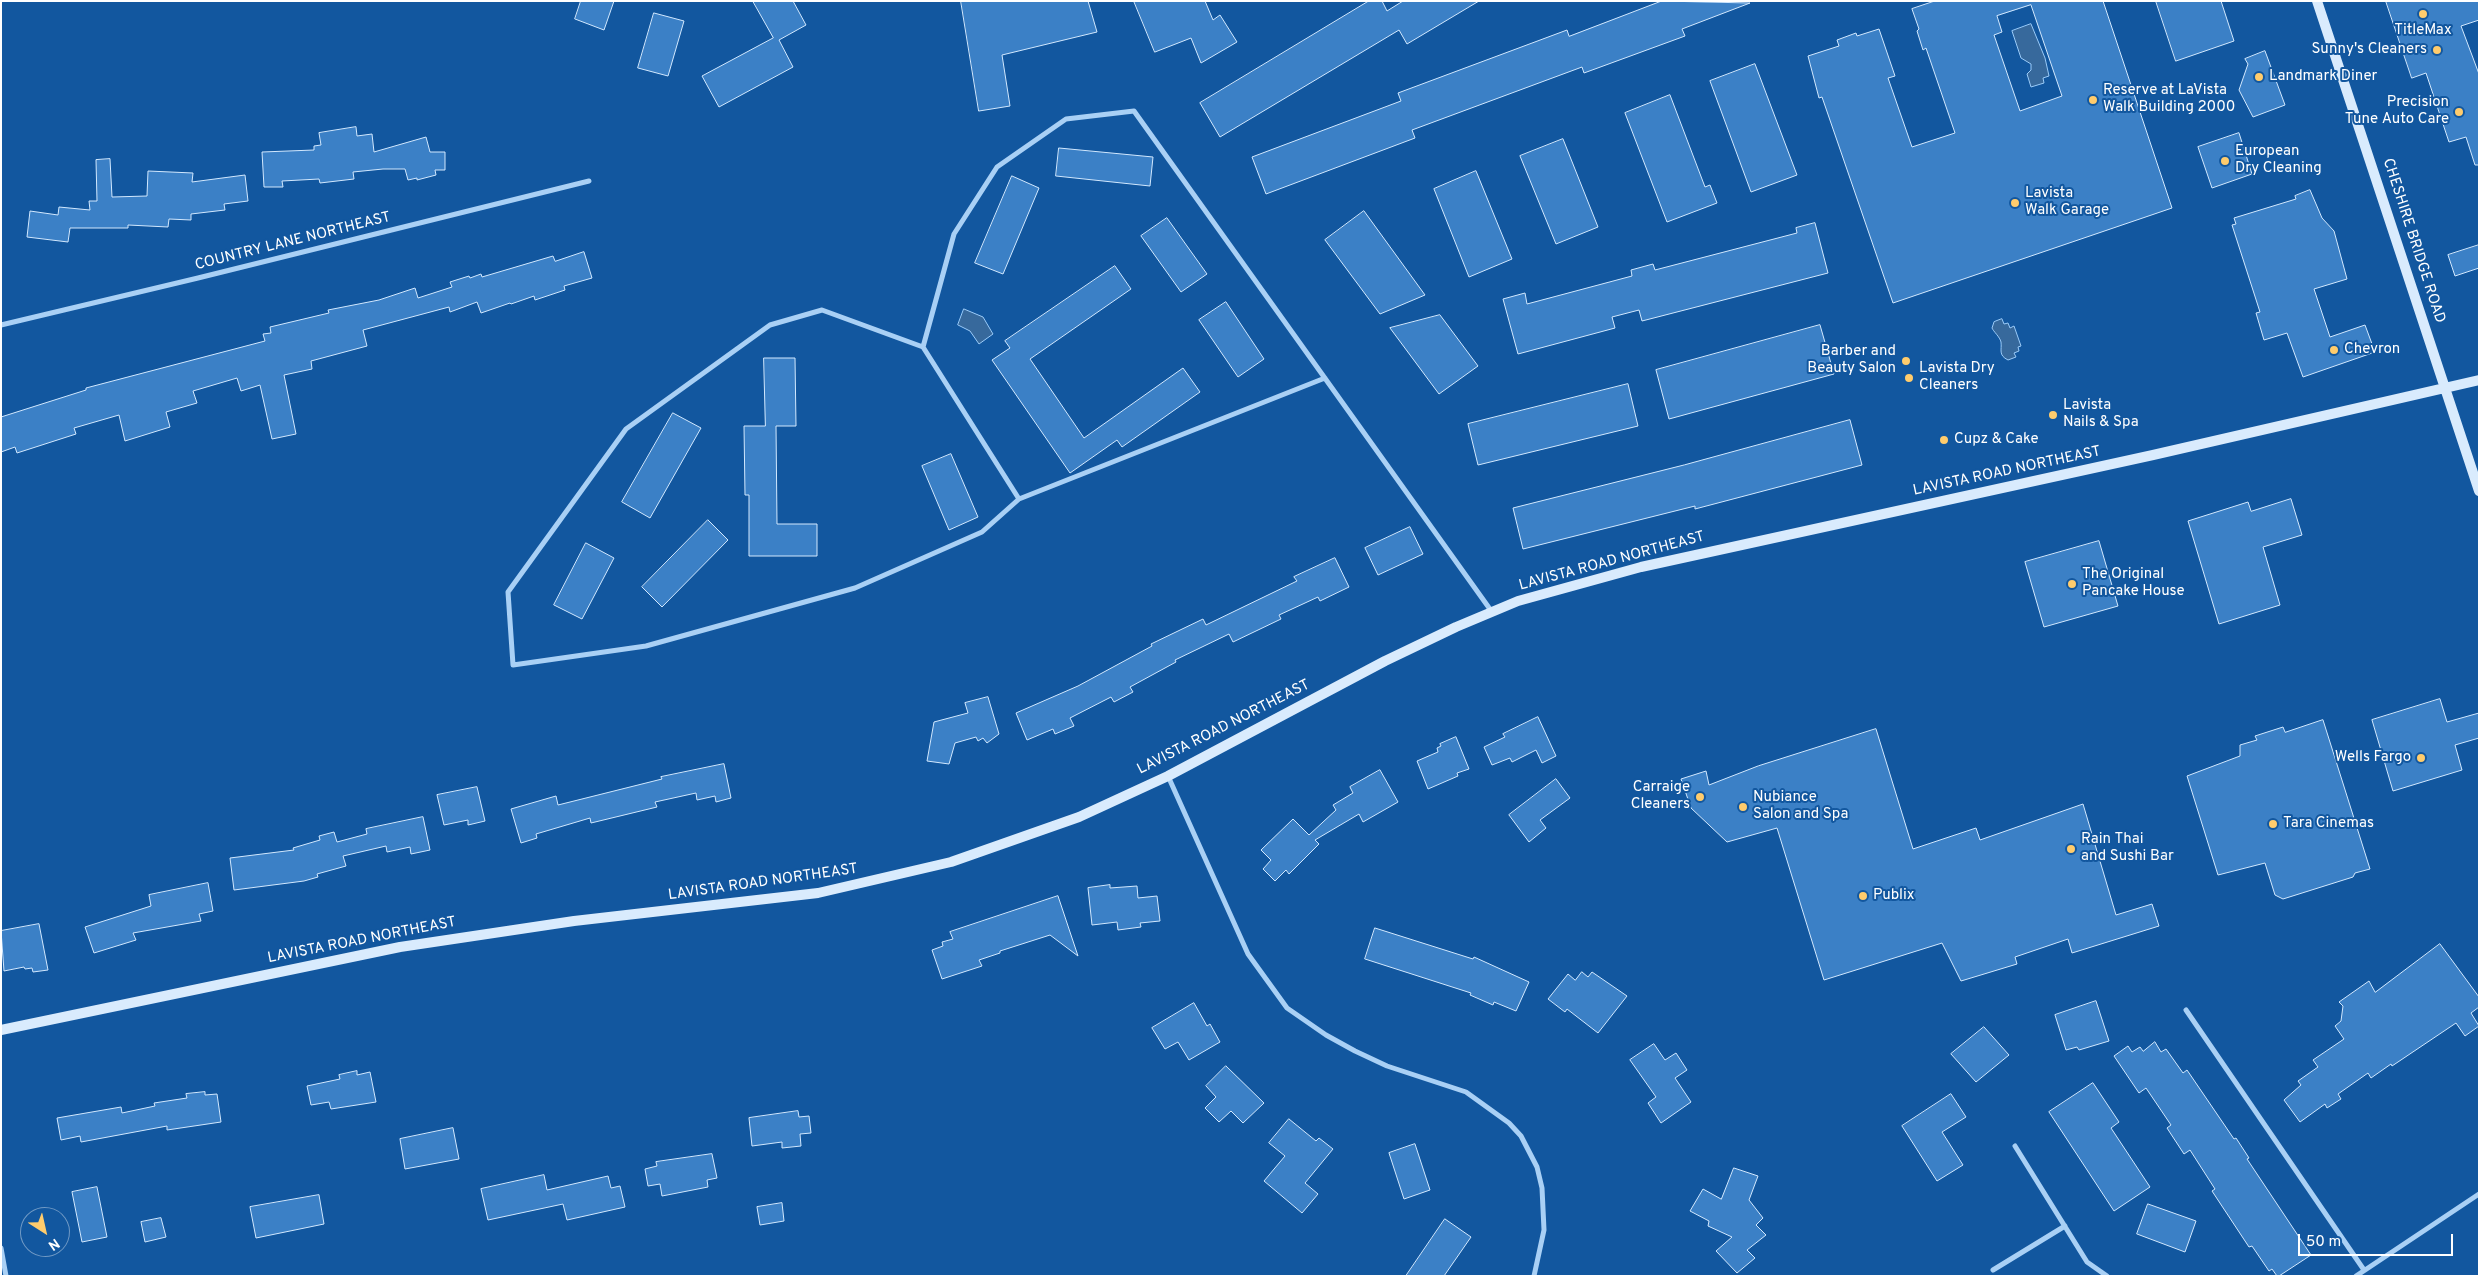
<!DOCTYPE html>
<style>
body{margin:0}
#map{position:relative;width:2480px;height:1277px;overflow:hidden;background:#12579f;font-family:Overpass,sans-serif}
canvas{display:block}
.frame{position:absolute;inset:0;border:2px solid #fff;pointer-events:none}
.north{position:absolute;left:20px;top:1207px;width:50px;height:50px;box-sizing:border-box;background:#12579f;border:1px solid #719ac5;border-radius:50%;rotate:145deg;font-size:14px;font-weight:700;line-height:20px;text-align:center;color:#fff}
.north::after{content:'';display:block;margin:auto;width:18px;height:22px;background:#ffcc6d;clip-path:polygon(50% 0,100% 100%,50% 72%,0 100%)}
.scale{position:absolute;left:2298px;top:1234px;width:155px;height:22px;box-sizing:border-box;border:2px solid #fff;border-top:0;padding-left:6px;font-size:15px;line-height:18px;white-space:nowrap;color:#fff;-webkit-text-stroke:4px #12579f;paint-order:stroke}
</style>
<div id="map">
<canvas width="2480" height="1277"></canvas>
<div class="frame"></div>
<div class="north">N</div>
<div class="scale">50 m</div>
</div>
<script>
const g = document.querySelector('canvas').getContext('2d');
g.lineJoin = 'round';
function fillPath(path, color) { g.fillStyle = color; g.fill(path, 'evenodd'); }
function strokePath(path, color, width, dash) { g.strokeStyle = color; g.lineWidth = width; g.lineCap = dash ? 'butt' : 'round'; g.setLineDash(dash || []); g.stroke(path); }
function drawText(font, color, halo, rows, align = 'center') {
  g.font = font + ' Overpass,sans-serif'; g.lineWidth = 4; g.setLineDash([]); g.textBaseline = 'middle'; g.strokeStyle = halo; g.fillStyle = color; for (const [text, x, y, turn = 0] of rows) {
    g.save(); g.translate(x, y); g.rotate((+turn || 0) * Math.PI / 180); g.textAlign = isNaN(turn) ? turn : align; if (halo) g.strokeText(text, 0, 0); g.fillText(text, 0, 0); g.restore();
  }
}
const water = new Path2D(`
 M2031 24 2045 58 2049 76 2043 78 2044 83 2031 87 2027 74 2031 70V64L2021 58 2012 31Z
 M964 309 983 317 993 334 979 344 970 331 958 325Z
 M2002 319 2004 324 2008 323 2010 328 2014 326 2021 346 2018 347 2019 351 2014 353 2016 357 2008 360C1998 355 2002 350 2001 342 2000 337 1993 331 1992 328L1994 322Z`);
fillPath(water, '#37699c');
strokePath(water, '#9bcbf8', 1);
const building = new Path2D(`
 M581 1H614L604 30 575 19Z
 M753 1H793L806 25 779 40 793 67 719 107 702 76 773 38Z
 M961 1H1088L1097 32 1002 55 1010 106 979 111Z
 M1134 1H1205L1213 20 1220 15 1237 42 1201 63 1191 38 1155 52Z
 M1369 1H1382L1387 11 1403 1H1479L1407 44 1399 30 1220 137 1200 103Z
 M1662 1 1750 3 1682 29 1685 36 1584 73 1582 67 1412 130 1415 138 1266 194 1252 157 1401 101 1398 93 1567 30 1569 36Z
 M1935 1H2103L2172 208 1893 303 1822 97 1819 98 1808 56 1839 46 1837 40 1856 33 1857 36 1879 29 1895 76 1888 78 1912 147 1955 133 1926 48 1923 50 1917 31 1919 29 1912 9ZM2031 5 2062 96 2020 111 1994 35 2002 32 1997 16Z
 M2156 1H2221L2234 41 2176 61Z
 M2386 1H2479V20L2461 26 2479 74V165H2475L2466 137 2449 142 2426 73 2412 78Z
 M654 13 684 21 668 76 638 68Z
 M2265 51 2285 105 2253 117 2239 90 2248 64 2245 59Z
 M1755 64 1797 175 1751 192 1710 81Z
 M1670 95 1705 187 1710 185 1717 203 1667 222 1625 113Z
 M356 127 357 136 372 134 374 152 426 137 430 152H445V170H435L436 175 417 180V178L408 180 405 169H383L353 172 354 179 320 183 319 179 282 181 283 187H264L262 152 314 150V146L321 145 319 133Z
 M2239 133 2252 174 2212 188 2198 147Z
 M1563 139 1598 227 1556 244 1520 156Z
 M1059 148 1153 157 1150 186 1056 176Z
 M110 159 112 197 147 196 148 171 193 173 192 182 245 175 248 201 224 204 225 210 191 214V220L169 219 168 227 128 225V228H70L68 242 27 237 30 211 58 215 59 207 90 210 89 201H97L96 160Z
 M1476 171 1512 259 1469 277 1434 189Z
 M1012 176 1039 188 1003 274 975 263Z
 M2310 190 2322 218 2334 231 2347 279 2314 289 2330 337 2365 325 2375 352 2303 377 2287 333 2264 340 2256 313 2260 312 2232 225 2236 224 2234 218 2296 199 2295 196Z
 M1364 211 1425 295 1380 314 1325 240Z
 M1167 218 1207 274 1181 292 1141 236Z
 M1815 223 1828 273 1642 321 1639 310 1612 317 1615 328 1518 354 1503 299 1525 293 1527 304 1632 276 1631 270 1653 264 1655 270 1797 233 1796 228Z
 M2479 245V268L2455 276 2448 255Z
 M584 252 592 278 564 286 565 290 535 300 534 296 511 304 510 303 481 313 477 302 450 312 449 307 363 330 367 346 311 361 312 369 284 375 296 434 272 439 260 385 241 391 237 378 193 391 197 403 166 412 170 427 125 441 119 415 74 428 76 434 17 453 15 447 1 452V417L86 390V388L265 341 263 334 271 333 270 327 329 313 328 310 379 300 415 288 418 298 452 287 450 282 469 276 470 278 481 274 482 277 553 256 555 261Z
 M1115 266 1131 289 1030 359 1084 438 1183 368 1200 392 1122 447 1117 440 1070 473 992 360 1010 348 1005 341Z
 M1226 302 1264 359 1238 377 1199 320Z
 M1440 315 1478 366 1439 394 1390 328Z
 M1820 325 1834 374 1669 419 1656 370Z
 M764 358H795L796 426H776L777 524H817V556H749V495H745L744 426H765Z
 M1628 384 1638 426 1478 465 1468 424Z
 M673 413 701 428 650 518 622 502Z
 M1850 420 1862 465 1695 509V506L1523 549 1513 508 1684 465Z
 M951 454 978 517 949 530 922 466Z
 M2291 499 2302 535 2263 547 2280 605 2219 624 2188 521 2248 502 2251 511Z
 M708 520 728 540 662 607 642 587Z
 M1410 527 1423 554 1378 575 1365 548Z
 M2099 541 2118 606 2044 627 2025 562Z
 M586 543 614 558 582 619 554 605Z
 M1335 558 1349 587 1320 601 1318 597 1279 615 1281 619 1233 642 1229 634 1175 660 1176 662 1130 687 1133 692 1114 702 1111 697 1070 718 1074 726 1055 734 1053 729 1027 740 1016 713 1078 686 1152 646 1151 644 1203 619 1206 625 1297 581 1294 577Z
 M988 697 999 734 987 743 983 738 978 741 976 737 955 743 949 764 927 761 934 722 968 713 965 703Z
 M2440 699 2447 722 2479 713V738L2455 745 2462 770 2393 791 2372 720Z
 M1538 717 1556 756 1542 763 1536 750 1512 762 1510 758 1492 765 1484 747 1505 737 1503 734Z
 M2323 720 2370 869 2355 873 2353 877 2283 899 2275 895 2265 863 2218 875 2187 776 2240 756V745L2257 740 2255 736 2283 727 2285 732Z
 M1876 729 1913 849 1976 828 1980 840 2083 804 2116 915 2152 904 2159 926 2072 953 2068 939 2015 957 2017 964 1961 981 1942 943 1824 980 1777 828 1727 842 1691 808 1681 779 1706 771 1709 785 1758 766Z
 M1456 737 1469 769 1457 773 1458 776 1428 789 1417 761 1438 752 1437 748 1441 746 1440 744Z
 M724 764 731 798 716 802 715 796 697 800 696 793 655 802 657 807 591 823 590 818 536 834 537 838 521 843 511 809 556 796 558 805 662 779 661 777Z
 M1380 770 1398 802 1363 822 1359 814 1315 840 1319 844 1289 874 1286 870 1275 881 1263 869 1271 860 1261 850 1293 819 1309 835 1336 810 1333 805 1353 793 1350 787Z
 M1556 779 1570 798 1540 820 1546 828 1529 842 1509 815Z
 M477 787 485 821 468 825V820L444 825 437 795Z
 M423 817 430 850 411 854 410 847 387 852 386 846 343 856 346 866 317 874 318 877 304 881 234 890 230 858 294 850 293 848 320 840 319 836 334 832 337 842 367 834 366 829Z
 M208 883 213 911 199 914 201 921 133 933 136 940 94 953 85 927 151 906 149 895Z
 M1110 885V888L1137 886 1138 898 1157 896 1160 921 1140 923 1141 927 1118 930 1117 922 1092 925 1088 888Z
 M1058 896 1078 956 1050 935 1000 951V953L979 960 982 966 942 979 932 950 943 946 942 942 953 939 950 932Z
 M39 924 48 970 33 972 32 968 25 969 24 967 4 971 1 931Z
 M1375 928 1473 959 1474 957 1529 982 1516 1011 1494 1002 1493 1005 1470 995 1471 993 1365 959Z
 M2440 944 2479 997V1007L2471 1013 2479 1026 2465 1036 2456 1023 2392 1066 2391 1064 2371 1078 2368 1073 2338 1094 2341 1099 2327 1108 2325 1104 2300 1122 2284 1100 2301 1085 2298 1081 2318 1067 2313 1060 2344 1039 2335 1026 2341 1021 2343 1006 2339 1002 2369 981 2375 992Z
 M1582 972 1588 977 1592 972 1627 996 1598 1033 1567 1009 1565 1012 1548 999 1568 974 1575 980Z
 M2096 1001 2109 1041 2079 1050 2077 1047 2066 1050 2055 1015Z
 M1194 1003 1207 1026 1210 1024 1220 1042 1189 1060 1178 1042 1165 1049 1152 1028Z
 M1984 1027 2009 1055 1976 1082 1951 1054Z
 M2155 1042 2161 1052 2166 1049 2183 1073 2187 1070 2234 1139 2236 1138 2249 1158 2247 1159 2311 1255 2279 1276H2277L2272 1269 2269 1271 2252 1246 2249 1247 2212 1191 2215 1189 2190 1150 2184 1154 2167 1128 2171 1125 2146 1088 2139 1093 2114 1056 2128 1046 2132 1052 2140 1047 2143 1051Z
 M1654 1044 1665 1060 1676 1053 1687 1070 1675 1078 1691 1102 1661 1123 1648 1103 1656 1097 1630 1060Z
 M1226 1066 1264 1103 1243 1123 1231 1111 1219 1122 1205 1108 1216 1097 1206 1086Z
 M357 1071V1075L370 1072 376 1102 331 1109 329 1102 311 1105 307 1086 340 1079 339 1075Z
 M2093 1083 2119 1122 2111 1128 2150 1187 2114 1211 2049 1112Z
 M205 1092V1095L217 1094 221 1122 167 1130V1126L81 1142 80 1136 61 1140 57 1118 121 1107 122 1113 155 1106 154 1103 187 1098 186 1094Z
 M1951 1094 1966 1117 1942 1132 1963 1165 1937 1181 1902 1126Z
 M798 1111 799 1117 809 1116 811 1133 800 1134 801 1146 782 1148V1142L752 1146 749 1118Z
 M1289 1119 1316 1141 1319 1138 1333 1149 1305 1183 1318 1194 1302 1213 1264 1181 1285 1156 1269 1143Z
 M453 1128 459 1159 405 1169 400 1139Z
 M1415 1144 1430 1190 1404 1199 1389 1153Z
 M712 1154 717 1178 707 1180 708 1187 662 1196 660 1184 648 1186 645 1169 657 1166 656 1162Z
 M1734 1168 1758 1176 1749 1200 1763 1218 1756 1225 1766 1235 1747 1250 1755 1258 1737 1273 1716 1251 1732 1237 1708 1226 1709 1221 1690 1211 1703 1189 1721 1199Z
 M544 1175 547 1190 608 1176 611 1188 620 1186 625 1207 567 1220 563 1204 488 1220 481 1189Z
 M97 1187 107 1237 82 1242 72 1192Z
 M319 1195 324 1224 256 1238 250 1207Z
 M782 1203 784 1221 760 1225 757 1207Z
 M2148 1204 2196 1221 2185 1252 2137 1234Z
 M161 1218 166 1237 145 1242 141 1222Z
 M1445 1219 1471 1237 1444 1276H1406Z`);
fillPath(building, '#3b80c6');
strokePath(building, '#d2e8fe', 1);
strokePath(new Path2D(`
 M1 325 198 278 589 181
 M923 347 954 234 997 167 1066 119 1134 111 1492 612
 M1019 499 923 347 822 310 770 325 626 429 508 592 513 665 646 646 855 588 982 532 1019 499 1325 378
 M1168 776 1248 954 1287 1008 1326 1035 1355 1051 1387 1066 1466 1092 1509 1123 1521 1136 1537 1167 1542 1188 1544 1230 1534 1276
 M2186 1010 2364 1270
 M2015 1146 2087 1262 2107 1276
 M1 1248 6 1276
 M1993 1270 2065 1226
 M2356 1276 2479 1194`), '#a9d0f5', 5);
strokePath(new Path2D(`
 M2317 1 2479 491
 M1 1030 400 947 574 921 818 893 951 862 1079 817 1168 776 1385 661 1456 627 1518 601 1641 567 2153 455 2479 380`), '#d9ebfd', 10);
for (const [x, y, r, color] of [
 [2423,14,5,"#ffcc6d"],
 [2437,50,5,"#ffcc6d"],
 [2259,77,5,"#ffcc6d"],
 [2093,100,5,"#ffcc6d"],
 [2459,112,5,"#ffcc6d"],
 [2225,161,5,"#ffcc6d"],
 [2015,203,5,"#ffcc6d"],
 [2334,350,5,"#ffcc6d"],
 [1906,361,5,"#ffcc6d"],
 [1909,378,5,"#ffcc6d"],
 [2053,415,5,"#ffcc6d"],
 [1944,440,5,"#ffcc6d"],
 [2072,584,5,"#ffcc6d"],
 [2421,758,5,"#ffcc6d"],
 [1700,797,5,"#ffcc6d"],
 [1743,807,5,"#ffcc6d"],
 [2273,824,5,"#ffcc6d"],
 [2071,849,5,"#ffcc6d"],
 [1863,896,5,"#ffcc6d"]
]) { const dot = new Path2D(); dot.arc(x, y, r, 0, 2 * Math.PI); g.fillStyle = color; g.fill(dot); strokePath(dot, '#12579f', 2); }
drawText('15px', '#fff', '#12579f', [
 ["TitleMax",2423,31,"center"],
 ["Sunny's Cleaners",2427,50,"right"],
 ["Landmark Diner",2269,77],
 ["Reserve at LaVista",2103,91],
 ["Walk Building 2000",2103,108],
 ["Precision",2449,103,"right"],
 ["Tune Auto Care",2449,120,"right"],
 ["European",2235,152],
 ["Dry Cleaning",2235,169],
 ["Lavista",2025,194],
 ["Walk Garage",2025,211],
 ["Chevron",2344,350],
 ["Barber and",1896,352,"right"],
 ["Beauty Salon",1896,369,"right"],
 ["Lavista Dry",1919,369],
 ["Cleaners",1919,386],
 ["Lavista",2063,406],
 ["Nails & Spa",2063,423],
 ["Cupz & Cake",1954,440],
 ["The Original",2082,575],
 ["Pancake House",2082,592],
 ["Wells Fargo",2411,758,"right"],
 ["Carraige",1690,788,"right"],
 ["Cleaners",1690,805,"right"],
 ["Nubiance",1753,798],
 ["Salon and Spa",1753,815],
 ["Tara Cinemas",2283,824],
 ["Rain Thai",2081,840],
 ["and Sushi Bar",2081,857],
 ["Publix",1873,896]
], 'left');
drawText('15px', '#fff', '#12579f', [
 ["CHESHIRE BRIDGE ROAD",2413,241,72],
 ["COUNTRY LANE NORTHEAST",293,242,-14],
 ["LAVISTA ROAD NORTHEAST",2007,472,-12],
 ["LAVISTA ROAD NORTHEAST",1612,562,-15],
 ["LAVISTA ROAD NORTHEAST",1224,728,-27],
 ["LAVISTA ROAD NORTHEAST",763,883,-8],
 ["LAVISTA ROAD NORTHEAST",362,941,-11]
]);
</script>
